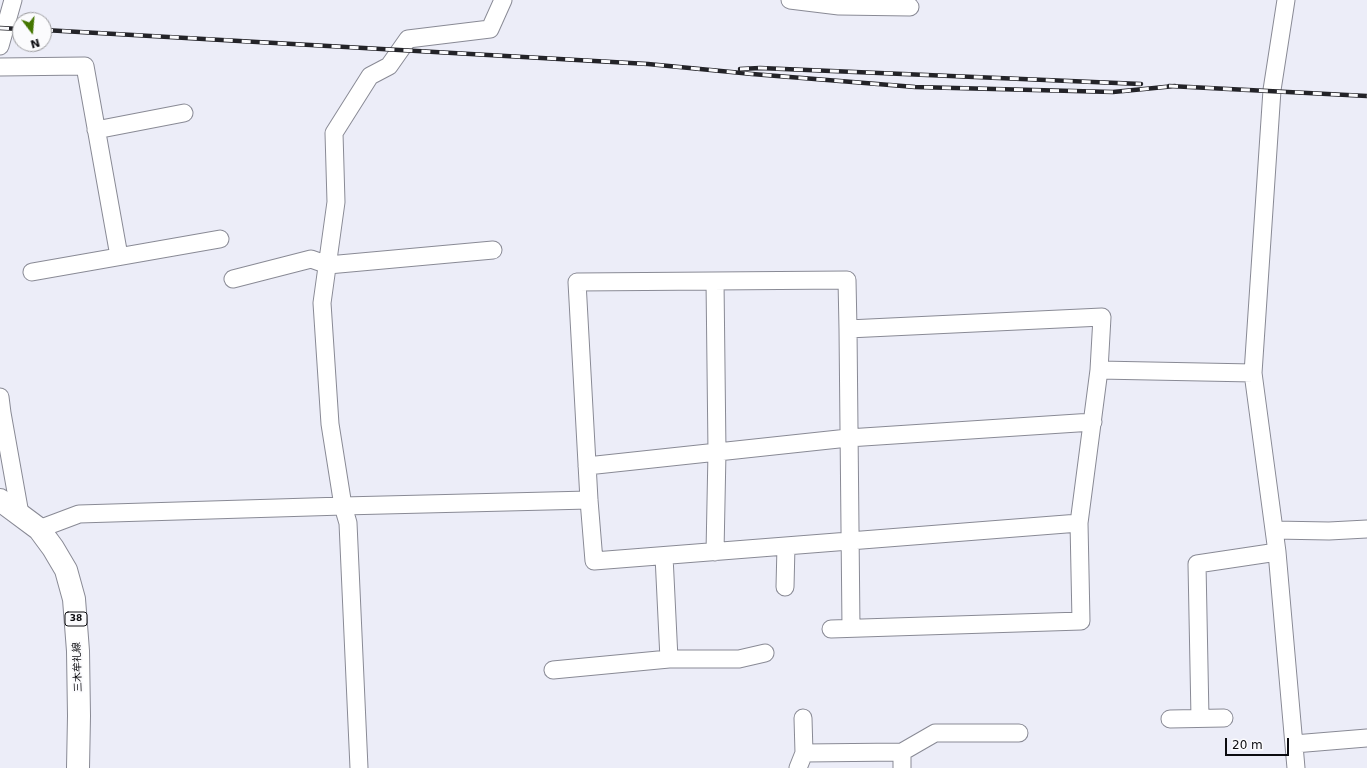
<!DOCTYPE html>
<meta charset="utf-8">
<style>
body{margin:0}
#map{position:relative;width:1367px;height:768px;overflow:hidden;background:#ecedf8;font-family:"DejaVu Sans",sans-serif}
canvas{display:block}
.north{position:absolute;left:12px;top:12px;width:40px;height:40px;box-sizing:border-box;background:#fbfbfd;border:1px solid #9b9b9e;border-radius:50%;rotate:164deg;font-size:11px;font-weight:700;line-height:16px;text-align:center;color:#0c0c10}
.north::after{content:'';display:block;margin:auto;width:14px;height:18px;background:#447600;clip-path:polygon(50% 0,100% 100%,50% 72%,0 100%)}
.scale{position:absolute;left:1225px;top:738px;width:64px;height:18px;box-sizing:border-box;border:2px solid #0c0c10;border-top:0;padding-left:5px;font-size:12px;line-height:14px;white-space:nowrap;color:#0c0c10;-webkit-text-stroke:3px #fbfbfd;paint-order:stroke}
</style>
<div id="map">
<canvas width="1367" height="768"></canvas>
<div class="north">N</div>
<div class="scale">20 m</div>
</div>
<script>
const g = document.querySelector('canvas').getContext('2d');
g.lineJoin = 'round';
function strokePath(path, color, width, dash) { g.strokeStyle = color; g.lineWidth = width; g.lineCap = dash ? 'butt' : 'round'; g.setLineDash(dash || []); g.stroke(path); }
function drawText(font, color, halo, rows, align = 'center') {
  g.font = font + ' "DejaVu Sans","Noto Sans JP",sans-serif'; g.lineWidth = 4; g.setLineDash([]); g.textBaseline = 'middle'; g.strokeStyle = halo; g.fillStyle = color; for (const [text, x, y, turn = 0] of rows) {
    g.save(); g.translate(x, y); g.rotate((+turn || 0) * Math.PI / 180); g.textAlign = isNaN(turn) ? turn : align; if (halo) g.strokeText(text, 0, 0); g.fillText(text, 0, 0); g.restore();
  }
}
const minor = new Path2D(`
 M790 0 839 6 910 7
 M1286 0 1272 90 1253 373 1277 552 1296 768
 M0 46 13 0
 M0 67 85 66 119 256
 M96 130 184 113
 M32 272 220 239
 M233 279 311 259 328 265 493 250
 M847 280 848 329 1102 317 1099 370 1079 523 594 561 589 500 577 282Z
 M715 281 717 452 715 552
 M848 329 851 628
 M1099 370 1253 373
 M0 397 2 413 20 514
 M587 466 848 438 1093 422
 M39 529 79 514 343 506 589 500
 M1274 530 1329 531 1367 529
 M664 556 669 659
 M785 587 786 546
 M831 629 1081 621 1079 523
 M553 670 669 659H739L765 653
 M803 718 804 753
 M1200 718 1197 564 1277 552
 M1170 719 1224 718
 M1294 744 1367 738
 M902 752V768
 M359 768 348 523 343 506 330 424 322 303 336 202 334 133 370 76 389 66 408 39 490 29 503 0
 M798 768 804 753 902 752 935 733H1019`);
const primary = new Path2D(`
 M0 500 39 529 53 548 66 570 74 599 78 651 79 716 78 768`);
strokePath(minor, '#898a95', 19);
strokePath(primary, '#898a95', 24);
strokePath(minor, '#fff', 17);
strokePath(primary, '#fff', 22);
const rail = new Path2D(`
 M0 28 20 29
 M44 30 648 64 752 74 915 87 1113 92 1175 86
 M740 69 760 68 1141 84
 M1169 86 1367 96`);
strokePath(rail, '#232328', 4.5);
strokePath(rail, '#fbfbfd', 3, [9]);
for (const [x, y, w] of [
 [76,619,22]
]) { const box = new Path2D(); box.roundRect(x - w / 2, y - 7, w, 14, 3); g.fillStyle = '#fbfbfd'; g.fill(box); strokePath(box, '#0c0c10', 1); }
drawText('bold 9px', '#0c0c10', null, [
 ["38",76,619]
]);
drawText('10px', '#0c0c10', '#fbfbfd', [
 ["三木牟礼線",78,667,-92]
]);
</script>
